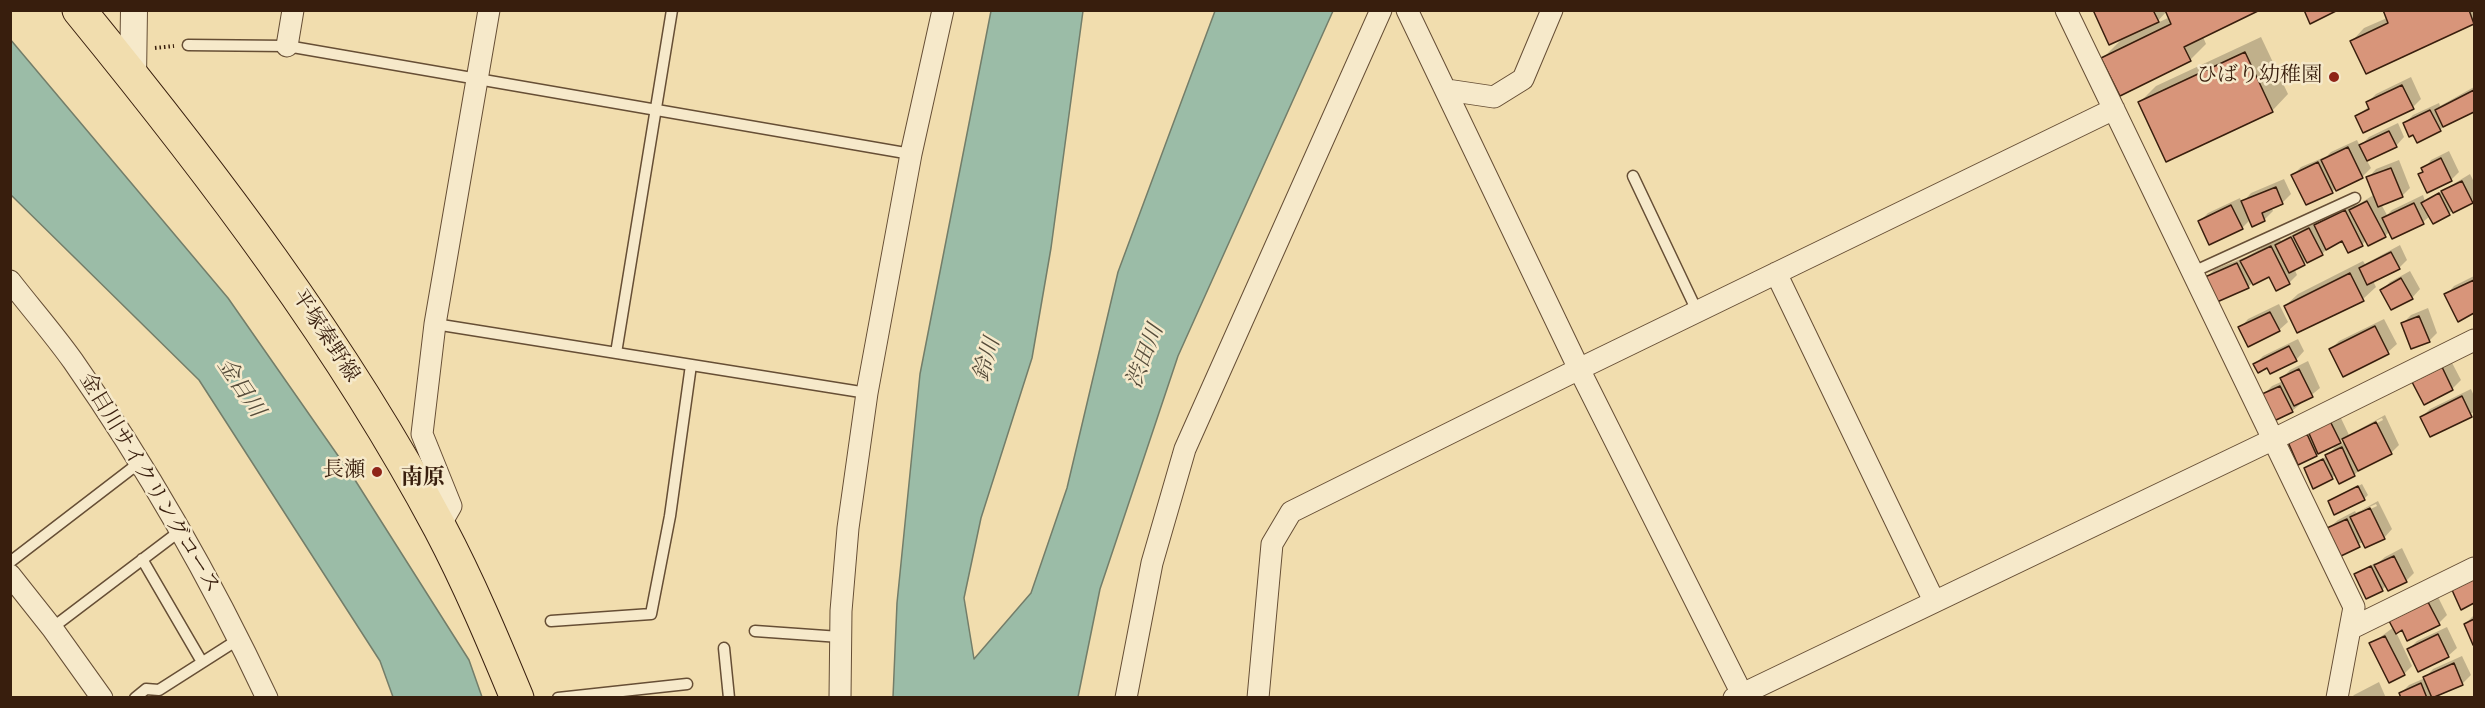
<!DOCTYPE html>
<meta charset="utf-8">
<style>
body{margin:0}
#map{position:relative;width:2485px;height:708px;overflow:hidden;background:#f1ddae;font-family:Vollkorn,serif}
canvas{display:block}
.frame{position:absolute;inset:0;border:12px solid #381e0d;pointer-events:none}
</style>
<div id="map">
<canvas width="2485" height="708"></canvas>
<div class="frame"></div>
</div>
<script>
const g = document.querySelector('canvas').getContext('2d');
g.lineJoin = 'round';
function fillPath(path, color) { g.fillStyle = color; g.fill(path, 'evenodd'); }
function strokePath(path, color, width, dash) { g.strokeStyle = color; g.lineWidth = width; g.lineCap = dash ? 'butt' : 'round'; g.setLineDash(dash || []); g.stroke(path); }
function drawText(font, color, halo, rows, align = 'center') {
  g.font = font + ' Vollkorn,"Noto Serif JP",serif'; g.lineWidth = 5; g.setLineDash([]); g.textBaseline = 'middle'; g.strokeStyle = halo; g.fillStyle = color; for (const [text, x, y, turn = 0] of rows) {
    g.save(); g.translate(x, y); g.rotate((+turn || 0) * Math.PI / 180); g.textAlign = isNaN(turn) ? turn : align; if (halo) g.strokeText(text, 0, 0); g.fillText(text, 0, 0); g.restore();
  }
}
const water = new Path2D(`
 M991 11H1083L1051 248 1032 358 981 518 964 598 974 659 1031 593 1067 488 1118 272 1215 11H1333L1178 356 1100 589 1078 697H893L897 603 920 374Z
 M10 39 228 298 355 480 469 660 482 697H393L380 661 199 380 11 195Z`);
fillPath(water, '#9bbca7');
strokePath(water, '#737d69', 1.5);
fillPath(new Path2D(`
 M2095 10H2257L2203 37 2206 44 2190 60 2103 58 2124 37ZM2167 11 2170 17 2155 24Z
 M2385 10H2474V23L2366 72 2352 41 2364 28 2387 18Z
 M2261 37 2288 94 2272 111 2140 102 2156 86Z
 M2411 77 2421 99 2413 107 2356 116 2370 106 2368 102 2376 94Z
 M2474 87V110L2446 124 2440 130 2413 133 2404 124 2413 115 2439 103 2440 106Z
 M2398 123 2404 137 2396 146 2366 159 2371 168 2362 177 2336 187 2332 192 2293 175 2301 167 2327 156 2331 152 2357 140 2360 146 2369 137Z
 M2449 151 2459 172 2451 180 2420 175 2431 160Z
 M2399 160 2410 188 2402 196 2381 204 2387 215 2392 210 2423 195 2425 201 2470 174 2474 182V199L2433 222 2430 216 2423 222 2390 231 2385 236 2366 240 2362 245 2343 239 2330 246 2322 254 2294 268 2297 275 2289 283 2270 275 2253 282 2248 287 2207 277 2215 269 2246 257 2279 238 2281 241 2318 221 2319 223 2324 217 2354 203 2356 206 2375 194 2368 178 2376 169Z
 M2284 179 2291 194 2282 203 2271 207 2273 211 2265 219 2252 225 2250 220 2242 228 2199 222 2208 213 2240 198 2242 203 2251 193Z
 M2400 245 2407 260 2399 268 2373 281 2376 287 2363 299 2298 331 2285 306 2298 294 2363 261 2365 264Z
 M2410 271 2420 289 2412 298 2382 290 2390 282Z
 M2474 276V312L2458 320 2446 295 2454 286Z
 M2279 304 2288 322 2279 330 2240 328 2248 319Z
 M2428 308 2437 333 2429 341 2403 323 2411 315Z
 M2384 319 2397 344 2388 352 2344 375 2331 349 2339 341Z
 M2298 339 2304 351 2296 360 2268 366 2255 364 2263 356Z
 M2450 359 2461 380 2452 389 2425 403 2414 382Z
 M2308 361 2320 388 2292 411 2264 394 2272 386 2283 381 2282 378 2290 370Z
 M2471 389 2474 396V412L2431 435 2422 417 2430 409Z
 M2339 414 2349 435 2385 415 2399 445 2391 453 2362 468 2354 475 2336 474 2332 478 2305 469 2327 456 2335 447 2346 442 2344 438 2316 455 2289 443ZM2382 418 2383 420 2352 436V433Z
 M2362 484 2368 495 2364 499 2329 502Z
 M2378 501 2392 529 2384 538 2364 541 2341 554 2329 528 2338 520 2355 511 2356 513ZM2376 504 2377 506 2360 514V511Z
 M2402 548 2414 573 2406 581 2386 586 2382 590 2356 574 2375 563 2376 565 2385 557Z
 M2437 595 2447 615 2439 623 2402 628 2396 632 2412 666 2404 674 2371 644Z
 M2474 615V643L2465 624Z
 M2447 627 2457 648 2448 656 2409 649 2417 641Z
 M2462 656 2471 675 2463 683 2438 695 2439 698H2402L2401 693 2409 685 2425 678 2433 669Z
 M2379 682 2386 698H2351L2354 695Z`), '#0003');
const building = new Path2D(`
 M2093 10H2153L2159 22 2109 45Z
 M2165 10H2260L2184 47 2191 61 2120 96 2101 58 2171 24Z
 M2304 10H2338L2310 24Z
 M2469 10 2474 24 2366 74 2350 41 2388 23 2383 10Z
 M2245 52 2273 112 2166 162 2138 102Z
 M2402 85 2414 109 2363 133 2355 116 2369 109 2366 102Z
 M2474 90V112L2443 127 2435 110Z
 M2430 110 2441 131 2417 143 2413 135 2409 137 2403 123Z
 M2389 131 2397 147 2367 161 2359 145Z
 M2348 147 2363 178 2336 191 2321 160Z
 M2441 158 2452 181 2427 193 2418 174 2423 172 2421 168Z
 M2318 162 2333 193 2306 205 2291 175Z
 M2391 168 2403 197 2378 207 2366 177Z
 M2462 181 2473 203 2453 213 2441 191Z
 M2276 187 2283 204 2262 213 2265 221 2252 227 2241 201Z
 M2439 193 2450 215 2433 224 2421 203Z
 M2367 201 2386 237 2368 246 2349 210Z
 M2414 203 2424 224 2392 239 2382 218Z
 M2231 205 2243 229 2209 245 2198 221Z
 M2345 210 2363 246 2348 253 2342 241 2326 250 2314 225Z
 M2309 228 2323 255 2307 263 2293 236Z
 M2291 237 2305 265 2289 273 2275 245Z
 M2271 246 2290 284 2276 291 2269 277 2253 285 2240 261Z
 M2391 252 2400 269 2367 285 2359 268Z
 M2237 263 2249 288 2217 302 2205 277Z
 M2350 273 2364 301 2297 333 2284 306Z
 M2401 278 2413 299 2391 310 2380 290Z
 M2474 280V313L2458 322 2444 294Z
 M2270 312 2280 331 2248 347 2238 327Z
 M2419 316 2430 342 2411 349 2401 323Z
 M2375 326 2389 354 2343 377 2329 349Z
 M2289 346 2297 361 2270 374 2267 368 2258 373 2253 364Z
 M2442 367 2453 390 2424 405 2412 382Z
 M2299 369 2313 397 2294 406 2280 378Z
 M2280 386 2293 412 2274 421 2262 394Z
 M2462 396 2472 417 2430 437 2420 417Z
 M2330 421 2341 443 2318 454 2308 431Z
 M2376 422 2392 454 2358 471 2342 439Z
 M2307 434 2317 456 2298 465 2288 442Z
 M2342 447 2355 476 2339 484 2325 455Z
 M2323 459 2333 479 2313 489 2304 468Z
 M2358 486 2365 500 2334 515 2328 501Z
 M2370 508 2385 539 2365 548 2350 517Z
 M2347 519 2360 547 2341 556 2327 528Z
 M2394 556 2407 582 2388 591 2374 565Z
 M2371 566 2383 591 2366 599 2354 574Z
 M2474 579V603L2461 610 2452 590Z
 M2428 602 2440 625 2407 641 2402 630 2396 634 2389 621Z
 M2474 619V644L2473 645 2464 624Z
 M2438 634 2449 657 2418 672 2407 649Z
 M2385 636 2405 675 2389 683 2369 643Z
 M2454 663 2463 685 2432 698 2423 677Z
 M2421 683 2427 698H2401L2399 693Z`);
fillPath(building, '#d8957a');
strokePath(building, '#381e0d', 1.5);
const service = new Path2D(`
 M188 45 287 46 911 154
 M1633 176 1697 311
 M2193 272 2355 198
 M435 324 867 393
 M616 353 672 10
 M142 559 202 662
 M10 562 139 463
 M551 621 651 614 670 516 691 365
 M52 628 180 531
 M755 631 840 637
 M724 648 729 698
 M135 698 146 689 159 690 239 639
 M558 698 687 684`);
const minor = new Path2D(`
 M1407 10 1579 369 1744 698
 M2066 10 2354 607 2337 698
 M287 46 293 10
 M1447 90 1494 97 1523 79 1552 10
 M1776 273 1934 601
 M10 281C31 308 53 333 73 361 147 467 212 581 267 698
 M439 527 451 506 422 434 435 324 489 10
 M10 575 52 628 102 698
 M2352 628 2474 568
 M840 698 841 611 848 528 867 393 911 154 943 10
 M1126 698 1152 563 1185 449 1381 10
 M1258 698 1272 544 1291 512 1579 369 2114 109
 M1734 698 2274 439 2474 340`);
const tertiary = new Path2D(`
 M133 77 134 10`);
const primary = new Path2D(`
 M79 10C212 173 341 342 440 528 469 583 493 640 517 698`);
strokePath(service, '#664e35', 13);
strokePath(minor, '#664e35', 23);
strokePath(tertiary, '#664e35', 28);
strokePath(primary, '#381e0d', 35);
strokePath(new Path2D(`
 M155 48 174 46`), '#381e0d', 4, [1.5, 3]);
strokePath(service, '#f6e9ca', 10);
strokePath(minor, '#f6e9ca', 21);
strokePath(tertiary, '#f6e9ca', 26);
strokePath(primary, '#f1ddae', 33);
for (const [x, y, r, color] of [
 [2334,77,6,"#8f2418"],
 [377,472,6,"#8f2418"]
]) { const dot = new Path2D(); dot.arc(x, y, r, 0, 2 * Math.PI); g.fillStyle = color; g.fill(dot); strokePath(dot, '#f6e9ca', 2); }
drawText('21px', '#381e0d', '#f6e9ca', [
 ["ひばり幼稚園",2322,77],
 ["長瀬",365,472]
], 'right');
drawText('21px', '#381e0d', '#f6e9ca', [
 ["平塚秦野線",324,337,57],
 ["金目川サイクリングコース",148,484,59]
]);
drawText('italic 22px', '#564d3b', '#f6e9ca', [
 ["渋田川",1147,357,-69],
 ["鈴川",989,360,-73],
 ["金目川",239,389,56]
]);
drawText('bold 22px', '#381e0d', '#f6e9ca', [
 ["南原",423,480]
]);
</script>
